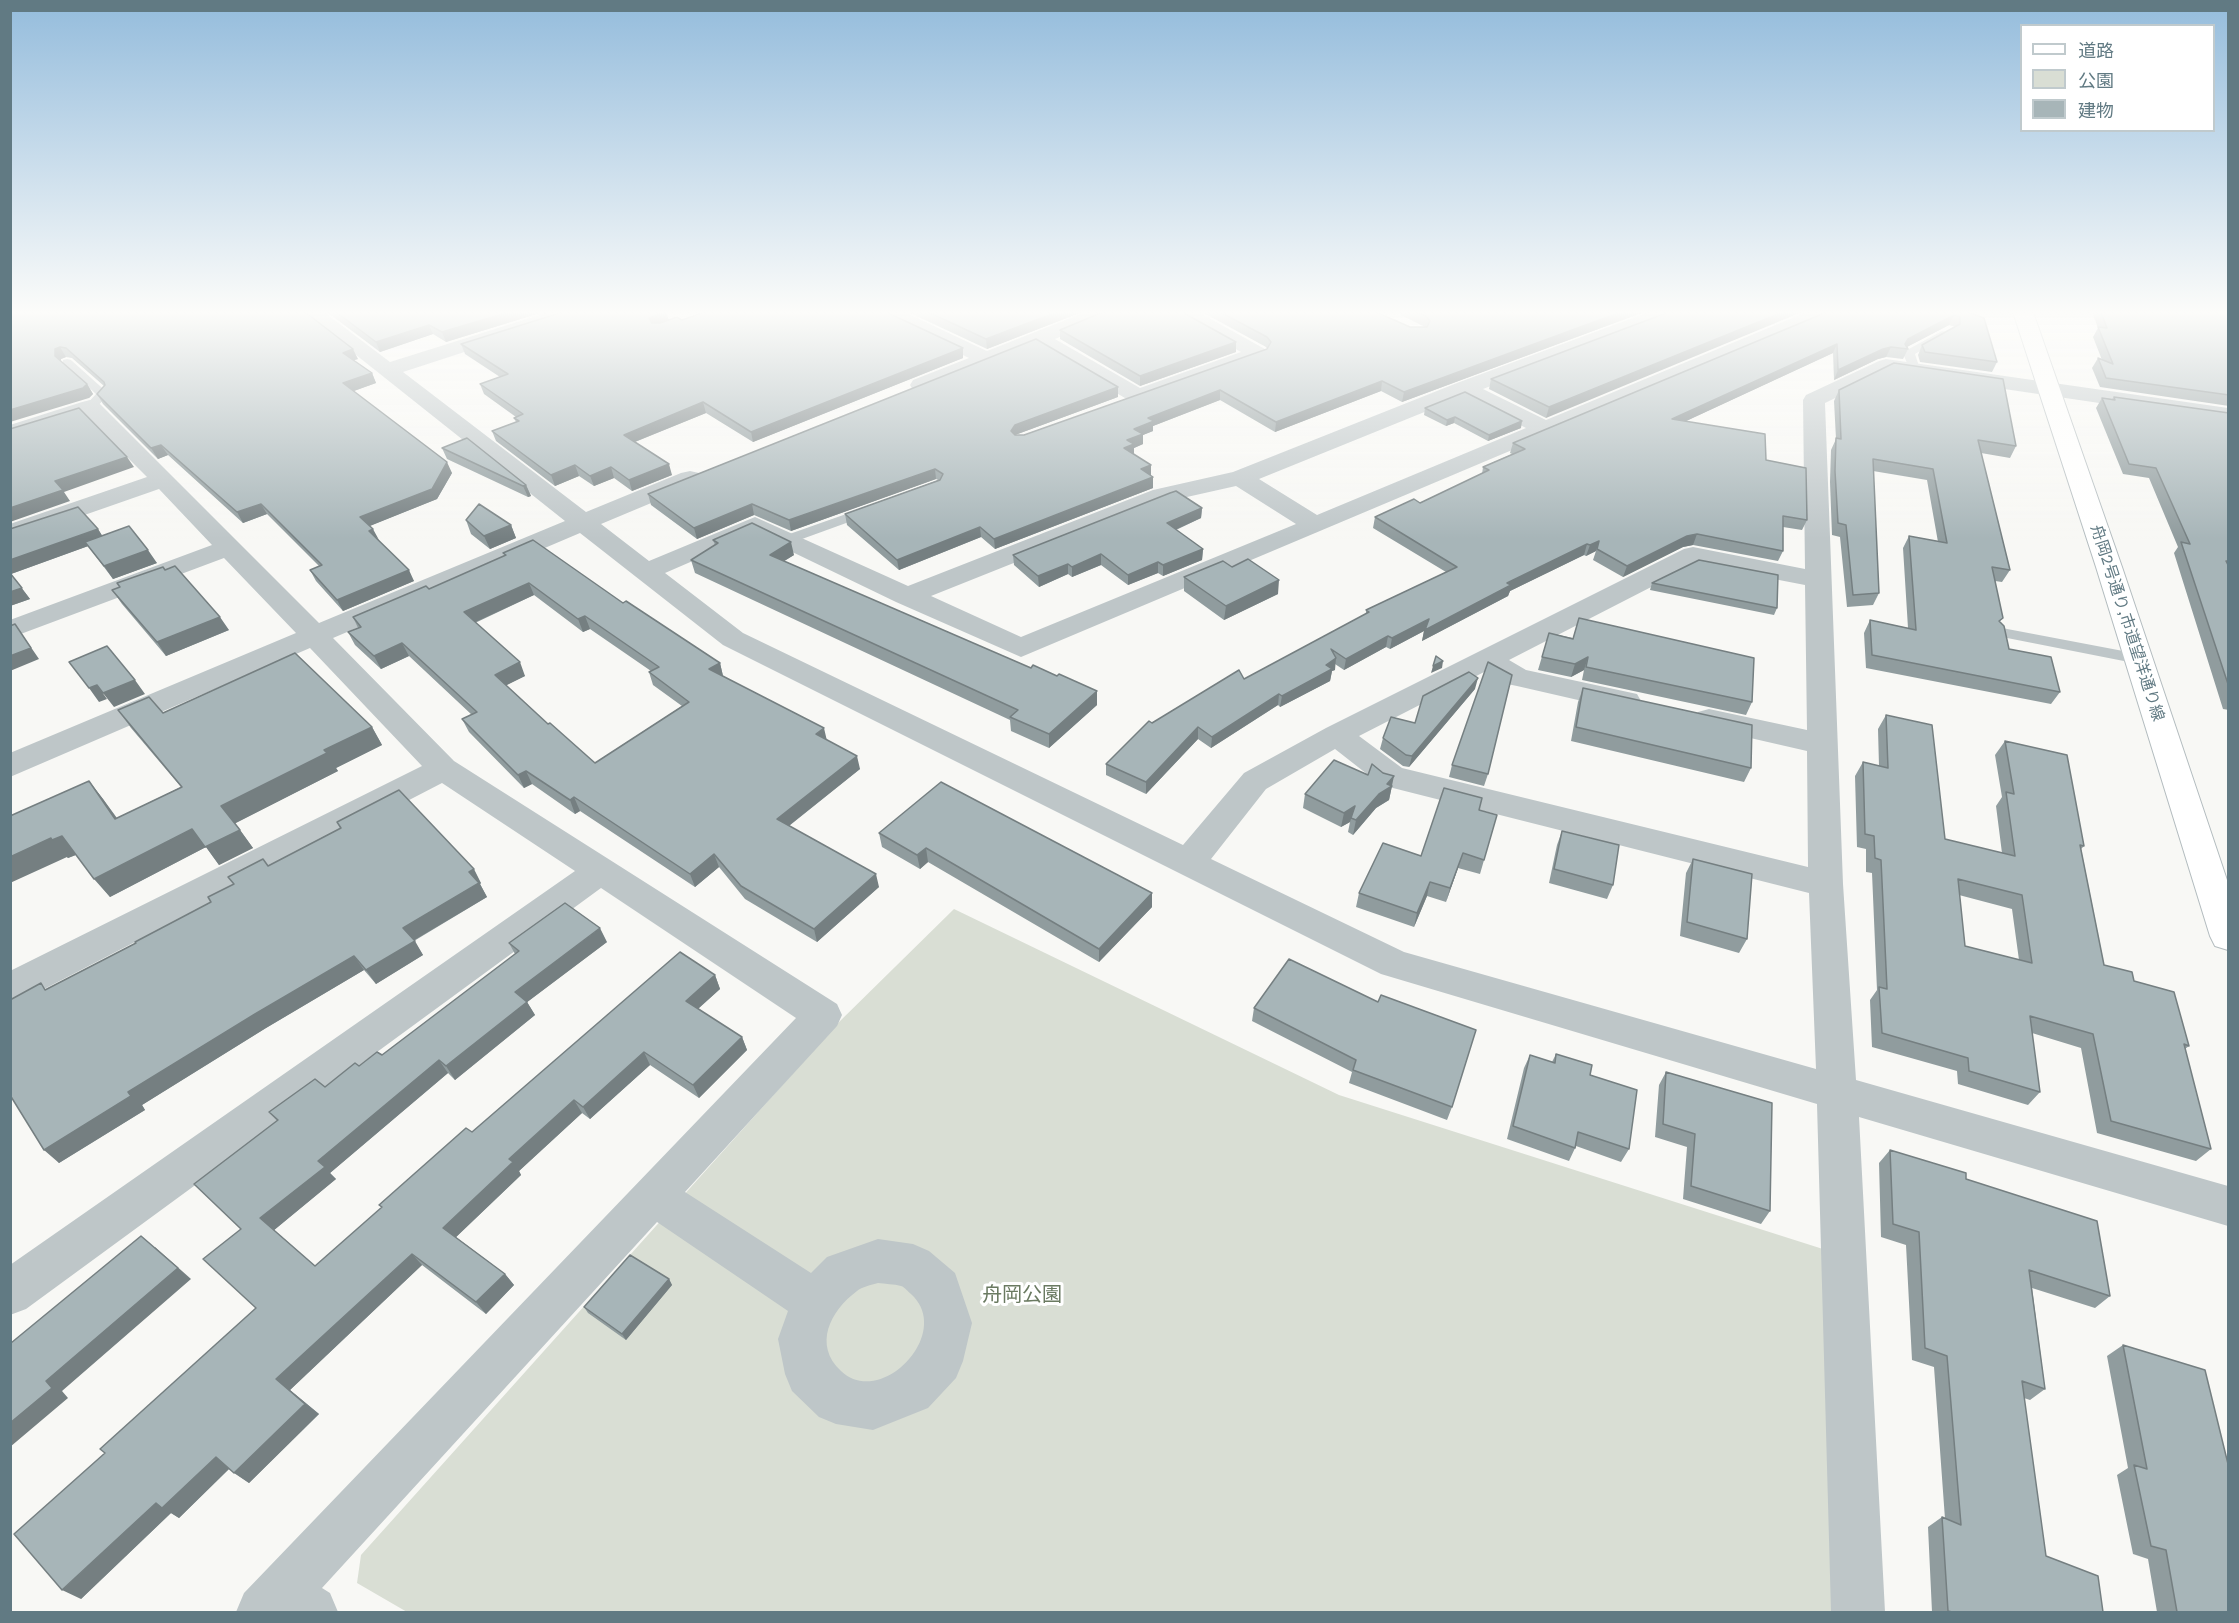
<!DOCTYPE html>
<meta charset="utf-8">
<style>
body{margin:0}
#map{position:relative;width:2239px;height:1623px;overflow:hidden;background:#f8f8f5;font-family:"Work Sans","Noto Sans JP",sans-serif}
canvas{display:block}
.frame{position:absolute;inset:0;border:12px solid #617a83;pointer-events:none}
.legend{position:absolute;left:2020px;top:24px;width:195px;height:108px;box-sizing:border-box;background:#fff;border:2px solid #c0cacd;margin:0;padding:8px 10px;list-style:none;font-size:18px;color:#617a83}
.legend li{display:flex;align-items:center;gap:12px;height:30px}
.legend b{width:30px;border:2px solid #c0cacd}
</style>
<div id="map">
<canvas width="2239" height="1623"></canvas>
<div class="frame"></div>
<ul class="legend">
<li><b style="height:8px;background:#fff"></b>道路</li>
<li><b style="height:16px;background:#d9ded4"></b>公園</li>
<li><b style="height:16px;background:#a7b5b8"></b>建物</li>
</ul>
</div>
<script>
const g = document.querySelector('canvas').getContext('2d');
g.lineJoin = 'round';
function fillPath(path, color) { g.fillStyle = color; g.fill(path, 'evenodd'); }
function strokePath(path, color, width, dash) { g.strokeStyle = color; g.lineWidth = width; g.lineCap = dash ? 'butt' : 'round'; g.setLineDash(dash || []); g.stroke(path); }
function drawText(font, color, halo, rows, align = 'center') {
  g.font = font + ' "Work Sans","Noto Sans JP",sans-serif'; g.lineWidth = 6; g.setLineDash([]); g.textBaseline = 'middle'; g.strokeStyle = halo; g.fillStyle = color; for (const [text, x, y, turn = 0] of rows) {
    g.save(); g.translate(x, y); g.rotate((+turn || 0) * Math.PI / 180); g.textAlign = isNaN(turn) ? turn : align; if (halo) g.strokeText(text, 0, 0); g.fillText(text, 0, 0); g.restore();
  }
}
fillPath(new Path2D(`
 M954 909 1339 1095 1826 1250 1832 1612H407L357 1583 361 1555 838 1023Z`), '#d9ded4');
const secondary = new Path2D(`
 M2013 312H2033L2122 567 2228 883V950L2215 946 2210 936 2096 567Z`);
strokePath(secondary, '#b3bcbf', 2);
fillPath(new Path2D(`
 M1942 331 1946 332V336L1915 354 1920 369 1914 372 1910 371 1903 353 1905 351Z
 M67 359 71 360 109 394 94 410H86L84 407 96 394 63 364V360Z
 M866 507 871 508 873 511 871 514 791 543 786 544 779 540 781 537Z
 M2002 628 2139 654 2147 659 2139 664 1997 636 1994 633Z`), '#bec6c8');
fillPath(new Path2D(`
 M302 312H324L390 362 549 312H578L575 316 403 372 586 512 681 473 690 471 699 473 702 478 699 483 601 524 649 561 755 517 908 586 1153 490 1233 472 1457 383 1649 312H1676L1673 316 1483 389 1546 420 1807 312H1833L1830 316 1021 657 896 602 755 534 665 573 743 633 1183 845 1244 773 1326 728 1684 549 1693 547 1805 569 1803 400 1806 395 1879 361 1886 359 2228 408V422L1889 372 1825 403 1843 884 1856 1080 2228 1186V1226L1859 1117 1885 1612H1831L1817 1104 1381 974 723 645 580 533 333 638 454 761 837 1004 842 1015 837 1026 685 1192 811 1273 827 1257 878 1239 913 1244 929 1251 955 1273 972 1323 963 1361 956 1378 928 1408 873 1430 836 1424 819 1417 792 1391 785 1374 778 1339 788 1311 657 1222 322 1588 330 1593 338 1612H236L244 1593 796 1018 601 888 26 1309 10 1315V1265L575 871 442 783 23 1000 10 1004V971L422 766 310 648 10 777V753L296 633 224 558 10 638V620L212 545 159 489 10 541V524L147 477 86 416 10 440V425L82 402 90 400 98 402 319 623 565 521ZM1464 396 1526 428 1317 515 1259 479ZM1236 486 1296 524 1021 637 931 596 1169 501ZM1696 564 1805 585 1807 730 1709 709 1698 712 1694 719 1698 726 1807 751 1808 867 1402 768 1359 736 1486 671 1507 684 1517 686 1626 711 1637 708 1641 701 1637 694 1526 670 1509 660ZM1335 749 1381 785 1809 893 1816 1069 1404 952 1211 859 1266 789ZM878 1283C885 1284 894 1284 901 1286 905 1287 908 1292 911 1294 954 1333 881 1409 841 1371 813 1345 830 1311 857 1291 862 1287 871 1285 878 1283Z
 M879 312H904L987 351 1086 312H1113L1110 316 1055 339 1140 388 1241 352 1177 316 1174 312H1198L1265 349 1268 353 1265 357 1138 403 1130 401 1037 346 921 391 913 390 910 385 913 380 969 358 882 316Z`), '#bec6c8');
fillPath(secondary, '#fff');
fillPath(new Path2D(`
 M10 312 358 359 354 360 372 373 376 383 354 391 452 473 437 499 369 526 378 540 414 581 343 611 316 581 310 570 319 566 267 514 243 523 168 455 158 459 103 404 97 394 104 386 72 358 66 357 61 359V361L87 384 93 394 89 398Z
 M327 312H543L446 342 433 334 380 352Z
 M666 312 668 320H682L963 358 753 442 706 413 635 442 672 475 632 491 614 478 594 486 579 476 555 486 496 441 492 431 516 422 514 418 516 417 484 394 480 384 500 377 465 354 461 344Z
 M908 312H1082L987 349Z
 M1202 312H1376L1410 327H1425L1395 312H1644L1402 402 1381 391 1275 432 1220 400 1153 426V431L1143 435V444L1134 448V454L1151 476 1153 488 995 549 981 537 899 570 847 525 845 514 938 480 936 479 791 531 754 515 697 539 651 505 648 494 1118 397 1015 435H1024L1267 349 1266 347Z
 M1669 312 1546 418 1489 389 1491 379Z
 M1827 312H1967L1997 362 1992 372 1920 362 1918 355 1922 345 1956 327 1949 325 1907 347 1908 349 1903 359 1886 357 1878 359 1834 380 1833 353 1686 421 1766 460 1807 520 1802 530 1783 527V551L1778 561 1693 545 1683 547 1623 577 1593 560 1596 551 1586 556 1584 555 1510 591 1508 596 1422 641 1424 631 1390 649 1386 647 1344 670 1335 664V670L1332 671 1330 681 1280 707 1278 705 1211 748 1198 739 1146 794 1106 775V764L1152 723 1244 679 1366 614V610L1446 572 1373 528 1375 517 1420 503 1482 474 1483 467 1512 454 1510 453 1513 443Z
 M2092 312H2229V406L2100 387 2092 368 2098 358 2102 360 2093 337 2098 328Z
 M1060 330 1236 342V352L1140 386 1060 339Z
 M1839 390 2016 446 2010 458 1981 453 2010 570 2002 582 1995 581 2003 618 2000 621 2009 649 2060 692 2051 704 1866 668 1864 633 1870 620 1908 628 1903 548 1909 536 1938 542 1927 480 1873 471 1879 593 1873 605 1847 607 1840 537 1832 535 1830 482 1831 450 1836 439 1834 401Z
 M2114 397 2229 413V710L2223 709 2174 553 2178 547 2149 478 2123 474 2096 408 2102 398 2112 399Z
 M1425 408 1521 428 1488 441 1454 423 1446 426 1424 415Z
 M442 448 526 485 531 496 528 497 447 459Z
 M1202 508 1201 518 1176 530 1203 549 1202 560 1163 576 1158 573 1128 585 1101 565 1072 577 1068 574 1039 587 1014 565 1013 555Z
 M466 520 511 525 516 538 490 549 471 534Z
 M10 529H98L102 536 157 563 113 579 88 546 11 574 30 599 10 606Z
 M713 540 794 555 784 561 1097 705 1049 748 1011 731 1010 720 695 573 691 560 715 545Z
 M503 553 623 603 720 663 723 676 827 740 860 769 789 826 879 887 817 942 745 899 719 867 695 887 580 811 575 814 532 784 524 788 469 732 462 719 472 715 409 656 381 669 355 645 348 632 358 628 353 617 429 589 505 556ZM534 595 583 632 590 629 651 671 649 672 653 685 682 706 595 763 548 724 506 685 525 676 475 623Z
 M1232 567 1278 594 1224 620 1184 591V577Z
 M1652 583 1777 608 1774 615 1650 590Z
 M112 590 229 630 166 656 122 604Z
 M1579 618 1752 702 1746 715 1582 680 1584 670 1571 677 1538 670 1549 633 1573 638Z
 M1583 688 1751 768 1744 782 1571 741 1578 702Z
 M1475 689 1409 767 1403 766 1380 749 1383 738 1415 723Z
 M118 710 372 727 382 745 336 768 338 771 235 823 253 848 219 865 206 847 110 897 76 855 68 858 67 857 89 781 103 799 117 818 181 787 131 728Z
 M1886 715 1945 839 2002 853 1996 806 2002 797 1995 755 2005 741 2084 846 2081 849 2104 965 2134 981 2189 1046 2185 1049 2211 1149 2196 1161 2097 1133 2081 1048 2032 1033 2040 1092 2028 1105 1958 1084 1957 1071 1872 1047 1870 1000 1877 990 1872 873 1866 872V849L1857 847 1855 776 1863 762 1879 766 1878 729ZM1959 895 2012 909 2019 960 1965 946Z
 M1452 765 1488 774 1484 786 1449 777Z
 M1392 786 1389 800 1376 808 1353 835 1348 832 1350 822 1341 827 1303 808 1305 794Z
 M1479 810 1497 815 1480 874 1458 868 1446 902 1427 896 1414 927 1356 907 1359 893 1421 856Z
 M337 822 481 883 480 884 487 897 414 941 423 955 376 984 364 970 266 1028 142 1105 145 1110 59 1163 12 1097 10 1098V1000L47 989 136 943 211 902 268 866 340 828Z
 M1562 831 1613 885 1607 899 1549 883 1557 845Z
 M879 833 1152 893V907L1099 962 928 862 920 869 882 847Z
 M1693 859 1747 939 1739 953 1680 936 1686 873Z
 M607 942 527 1002 535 1015 455 1080 448 1073 330 1173 336 1179 274 1230 315 1266 382 1208 379 1205 472 1132 715 975 720 989 698 1009 742 1037 747 1050 699 1098 650 1065 590 1119 582 1113 519 1171 521 1175 456 1237 505 1274 514 1285 486 1314 422 1265 290 1390 319 1414 249 1483 229 1469 179 1518 171 1513 81 1599 105 1453 256 1308 241 1229 277 1121 269 1112 325 1087 359 1066 382 1055 515 954 509 943Z
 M1378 1002 1452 1107 1447 1120 1349 1083 1352 1072 1252 1021 1254 1008Z
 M1556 1054 1590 1075 1629 1149 1621 1162 1576 1146 1569 1161 1507 1139 1524 1068 1530 1055 1552 1062Z
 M1666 1072 1770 1211 1761 1224 1683 1199 1687 1147 1655 1137 1659 1085Z
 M1890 1150 1966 1179 2110 1296 2095 1308 2032 1288 2045 1389 2030 1400 2024 1398 2046 1556 2103 1612H1932L1928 1527 1942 1517 1945 1519 1934 1367 1912 1360 1906 1245 1881 1237 1879 1163Z
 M669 1279 672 1285 626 1340 588 1313 584 1307Z
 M2123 1345 2229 1612H2157L2148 1559 2133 1554 2117 1475 2128 1468 2107 1356Z`), '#909c9e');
fillPath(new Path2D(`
 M509 312H543L446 342 442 332Z
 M664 312H666L669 320 652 327 649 318Z
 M1057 312H1082L987 349 986 339Z
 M1621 312H1644L1402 402 1404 392Z
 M1783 312H1802L1546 418 1549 407Z
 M1954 315 1949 325 1903 349 1908 339Z
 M429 325 433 334 380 352 376 342Z
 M1236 342V352L1140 386V376Z
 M1837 344 1833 353 1669 429 1672 419Z
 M60 347 66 357 61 359V366L55 356V349Z
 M1891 347 1886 357 1878 359 1834 380 1838 370 1883 349Z
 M963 348V358L753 442 751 432Z
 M353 349 358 359 347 362 343 353Z
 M372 373 376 383 348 393 343 383Z
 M1382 381 1381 391 1275 432 1276 422Z
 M87 384 93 394 89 398 10 422V410Z
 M1118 387V397L1015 435 1011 431 1015 425Z
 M1220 390V400L1153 426V431L1143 435V444L1134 448V455L1124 448 1127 440 1134 429 1148 418Z
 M703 402 706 413 627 445 624 435Z
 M1455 417 1454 423 1446 426 1447 420Z
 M1522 421 1521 428 1488 441 1489 435Z
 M161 445 168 455 158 459 151 448Z
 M127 457 134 467 64 492 70 501 10 522V508L55 481Z
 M447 462 452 473 437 499 365 528 360 517Z
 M669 464 672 475 632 491 629 480Z
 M575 465 579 476 555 486 551 475Z
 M1151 465V476L1141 469Z
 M611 467 614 478 594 486 590 476Z
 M935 469 936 479 791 531 789 520Z
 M1153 477V488L995 549 994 539Z
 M526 485 531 496 528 497 523 486Z
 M261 504 267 514 243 523 237 512Z
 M752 504 754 515 697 539 694 528Z
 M1202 508 1201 518 1166 534 1167 523Z
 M511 525 516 538 490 549 484 536Z
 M980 527 981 537 899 570 897 560Z
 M98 529 105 540 11 574 30 599 10 606V560Z
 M373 529 379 540 369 531Z
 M1697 534 1693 545 1683 547 1623 577 1627 566 1687 536Z
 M1599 541 1596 551 1586 556 1590 545Z
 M791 542 794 555 773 568 770 555Z
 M1587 544 1584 555 1510 591 1508 596 1422 641 1424 631 1390 649 1392 638 1429 619 1507 583Z
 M1203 549 1202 560 1163 576V565Z
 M148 550 157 563 113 579 104 566Z
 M1101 554V565L1072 577V567Z
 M1158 562V573L1128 585V575Z
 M1068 564V574L1039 587 1038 576Z
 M409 570 414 581 343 611 337 600Z
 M1279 580 1278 594 1224 620 1226 606Z
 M529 583 534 595 469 625 464 612Z
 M585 616 590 629 583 632 578 619Z
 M220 617 229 630 166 656 157 642Z
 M15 624 39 659 10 671V656Z
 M1388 636 1386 647 1344 670 1346 659Z
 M402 643 409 656 381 669 374 656Z
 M1588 657 1584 670 1571 677 1575 664Z
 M1336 658 1335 670 1332 671 1330 681 1280 707 1282 696Z
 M1443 661 1442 668 1431 673 1433 666Z
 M520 662 525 676 501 688 495 675Z
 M720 663 723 676 709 669Z
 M1478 678 1475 689 1409 767 1412 756Z
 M135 680 145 694 114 707 103 693Z
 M97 685 107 699 99 702 89 688Z
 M1097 691V705L1049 748V734Z
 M1279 694 1278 705 1211 748 1212 737Z
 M372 727 382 745 336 768 338 771 234 824 221 806 324 750Z
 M1198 727V739L1146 794V782Z
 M824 728 827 741 816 734Z
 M857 756 860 769 781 832 777 819Z
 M526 771 532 784 524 788 518 775Z
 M1394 776 1389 800 1376 808 1353 835 1356 820Z
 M89 781 103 799 130 837 115 819Z
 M574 797 580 811 575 814 570 800Z
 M1355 806 1350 822 1341 827 1344 813Z
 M192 829 240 830 253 848 219 865 206 847 110 897 94 879Z
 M62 836 78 854 68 858 67 857 10 883V857L51 838Z
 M926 848 928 862 920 869 917 855Z
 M1463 853 1458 868 1446 902 1450 888Z
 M714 854 719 867 695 887 690 874Z
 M474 869 481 883 480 884 487 897 411 942 403 928 469 872Z
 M876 874 879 887 817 942 814 929Z
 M1430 882 1427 896 1414 927 1417 913Z
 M1152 893V907L1099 962V949Z
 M600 928 607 942 522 1006 515 992Z
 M415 941 423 955 376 984 366 970Z
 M354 956 364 970 266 1028 142 1105 145 1110 59 1163 44 1150 128 1092 255 1014Z
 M715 975 720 989 691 1015 686 1001Z
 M527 1002 535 1015 455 1080 446 1066Z
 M742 1037 747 1050 699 1098 693 1085Z
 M644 1052 650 1065 590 1119 583 1107Z
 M439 1060 448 1073 330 1173 336 1179 273 1231 260 1218 318 1161Z
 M574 1100 582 1113 519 1171 521 1175 453 1240 443 1228 509 1159Z
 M155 1247 191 1279 62 1391 68 1398 10 1447V1423L46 1381Z
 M412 1254 422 1265 290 1390 319 1414 249 1483 234 1473 276 1379Z
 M505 1274 514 1285 486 1314 476 1302Z
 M669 1279 672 1285 626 1340 622 1334Z
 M216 1457 231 1467 179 1518 171 1513 81 1599 62 1590 156 1503Z`), '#757f81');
const building = new Path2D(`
 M10 312H305L353 349 343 353 372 373 343 383 447 462 432 489 360 517 373 529 369 531 409 570 337 600 310 570 322 565 261 504 237 512 161 445 151 448 97 394 105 385 104 382 66 348 60 347 55 349V356L87 384 83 388 10 410Z
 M336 312H509L442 332 429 325 376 342Z
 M563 312H664L649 318 652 323H660L677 317 682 320 705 312H886L963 348 751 432 703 402 624 435 669 464 629 480 611 467 590 476 575 465 551 475 492 431 519 421 514 418 523 414 480 384 508 374 461 344Z
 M928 312H1057L986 339Z
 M1103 312H1182L1236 342 1140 376 1060 330Z
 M1220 312H1376L1410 327H1427L1430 321 1426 316 1417 312H1621L1404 392 1382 381 1276 422 1220 390 1148 418 1154 421 1134 429 1143 434 1127 440 1134 444 1124 448 1151 465 1141 469 1153 477 994 539 980 527 897 560 845 514 940 480 943 474 935 469 789 520 752 504 694 528 648 494 1036 339 1118 387 1015 425 1011 431 1015 435H1024L1267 349 1271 342 1267 337Z
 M1669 312H1783L1549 407 1491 379Z
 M1827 312H1967L1984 318 1997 362 1925 352 1922 345 1960 324V317L1954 315 1908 339 1905 344 1908 349 1891 347 1883 349 1838 370 1837 344 1672 419 1765 434 1766 460 1806 468 1807 520 1783 516V551L1697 534 1687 536 1627 566 1597 549 1599 541 1590 545 1587 544 1507 583 1511 585 1425 630 1429 619 1392 638 1388 636 1346 659 1331 649 1336 658 1326 665 1332 669 1282 696 1279 694 1212 737 1198 727 1146 782 1106 764 1149 721 1152 723 1239 670 1244 679 1369 612 1366 610 1457 567 1375 517 1414 499 1420 503 1489 470 1483 467 1525 449 1513 443Z
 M2101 312H2229V395L2106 378 2098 358 2113 364 2098 327 2107 328Z
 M1894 363 2003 379 2016 446 1978 440 2010 570 1992 567 2003 618 1999 621 2004 626 2009 649 2051 657 2060 692 1872 655 1870 620 1916 630 1909 536 1947 543 1933 469 1873 459 1879 593 1853 595 1846 525 1838 523 1835 471 1836 438 1841 439 1839 390Z
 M1465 392 1522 421 1489 435 1455 417 1447 420 1425 408Z
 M2114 397 2229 413V561H2226L2229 567V687L2181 542 2190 544 2156 468 2129 464 2102 398 2115 400Z
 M79 408 127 457 55 481 63 490 10 508V429Z
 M467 438 526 485 523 486 442 448Z
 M1176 491 1202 508 1167 523 1203 549 1163 565 1158 562 1128 575 1101 554 1072 567 1068 564 1038 576 1013 555 1170 493Z
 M479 504 511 525 484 536 466 520Z
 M78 507 98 529 10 560V529Z
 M752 523 791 542 770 555 1031 668 1033 665 1057 676 1059 674 1097 691 1049 734 1010 717 1018 710 691 560 718 543 713 540Z
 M129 526 148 550 104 566 85 542Z
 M533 540 623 603 626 601 720 663 709 669 824 728 816 734 857 756 777 819 876 874 814 929 741 886 714 854 690 874 574 797 570 800 526 771 518 775 462 719 477 712 402 643 374 656 348 632 361 627 353 617 426 586 429 589 506 555 503 553ZM529 583 578 619 585 616 659 667 649 672 689 702 595 763 550 723 548 724 495 675 520 662 464 612Z
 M1248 559 1279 580 1226 606 1184 577 1223 561 1232 567Z
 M1699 560 1778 575 1777 608 1652 583Z
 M175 566 220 617 157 642 112 590 120 587 117 583 163 567 165 570Z
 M10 573 22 588 10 592Z
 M1579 618 1754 658 1752 702 1586 667 1588 657 1575 664 1542 657 1549 633 1573 639Z
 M15 624 31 648 10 656V626Z
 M107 646 135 680 103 693 97 685 89 688 69 662Z
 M295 653 372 727 324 750 327 753 221 806 240 830 205 847 192 829 94 879 62 836 52 840 51 838 10 857V816L89 781 115 819 182 787 118 710 149 697 163 713Z
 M1436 656 1443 661 1433 666Z
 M1488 662 1512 675 1488 774 1452 765Z
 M1469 672 1478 678 1412 756 1406 755 1383 738 1391 717 1415 723 1423 696Z
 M1583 688 1752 725 1751 768 1576 727Z
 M1886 715 1932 725 1945 839 2015 856 2006 792 2014 794 2005 741 2067 755 2084 846 2080 845 2104 965 2132 972 2134 981 2174 992 2189 1046 2184 1044 2211 1149 2111 1121 2093 1034 2030 1016 2040 1092 1969 1071 1968 1058 1882 1033 1879 987 1887 989 1881 860 1875 858 1874 836 1865 834 1863 762 1888 768ZM1958 879 2022 895 2032 963 1965 946Z
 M1334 760 1368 775 1372 764 1383 773 1394 776 1387 784 1392 786 1379 794 1356 820 1351 818 1355 806 1344 813 1305 794Z
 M941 782 1152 893 1099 949 926 848 917 855 879 833Z
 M1444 788 1482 798 1479 810 1497 815 1484 860 1463 853 1450 888 1430 882 1417 913 1359 893 1383 843 1421 856Z
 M399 790 474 869 469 872 479 883 403 928 415 941 366 970 354 956 255 1014 128 1092 131 1096 44 1150 10 1095V1000L41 983 45 990 136 943 135 942 211 902 208 897 234 884 228 877 263 859 268 866 341 828 337 822Z
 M1562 831 1619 845 1613 885 1554 869Z
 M1693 859 1752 874 1747 939 1687 922Z
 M565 903 600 928 515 992 527 1002 446 1066 439 1060 318 1161 325 1167 260 1218 315 1266 382 1207 379 1205 466 1128 472 1132 680 952 715 975 686 1001 742 1037 693 1085 644 1052 583 1107 574 1100 509 1159 513 1162 443 1228 505 1274 476 1302 412 1254 276 1379 305 1404 234 1473 216 1457 162 1508 156 1503 62 1590 14 1534 105 1453 100 1449 256 1308 203 1259 241 1229 194 1184 278 1120 269 1112 315 1079 325 1087 355 1063 359 1066 377 1052 382 1055 519 951 509 943Z
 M1289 959 1378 1002 1381 995 1476 1030 1452 1107 1353 1070 1356 1060 1254 1008Z
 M1556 1054 1592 1065 1590 1075 1637 1090 1629 1149 1578 1132 1575 1148 1513 1126 1530 1055 1555 1063Z
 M1666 1072 1772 1103 1770 1211 1691 1186 1695 1134 1663 1124Z
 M1890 1150 1966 1173V1179L2097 1221 2110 1296 2029 1270 2045 1389 2022 1381 2046 1556 2098 1576 2103 1612H1952L1948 1611 1942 1517 1961 1525 1947 1356 1925 1348 1919 1232 1893 1224Z
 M141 1236 178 1268 46 1381 52 1388 10 1423V1343H11Z
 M630 1255 669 1279 622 1334 584 1307Z
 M2123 1345 2205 1370 2229 1468V1612H2177L2166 1550 2151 1546 2134 1465 2147 1469Z`);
fillPath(building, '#a7b5b8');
strokePath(building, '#757f81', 1.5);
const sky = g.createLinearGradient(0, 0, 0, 539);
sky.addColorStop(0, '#94bcdc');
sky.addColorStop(0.58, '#fcfcfa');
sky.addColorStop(1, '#fcfcfa00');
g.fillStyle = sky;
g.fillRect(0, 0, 2239, 539);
drawText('16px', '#617a83', '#fff', [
 ["舟岡2号通り,市道望洋通り線",2127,623,72]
]);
drawText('20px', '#6a7a61', '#fff', [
 ["舟岡公園",1022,1295]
]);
</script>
